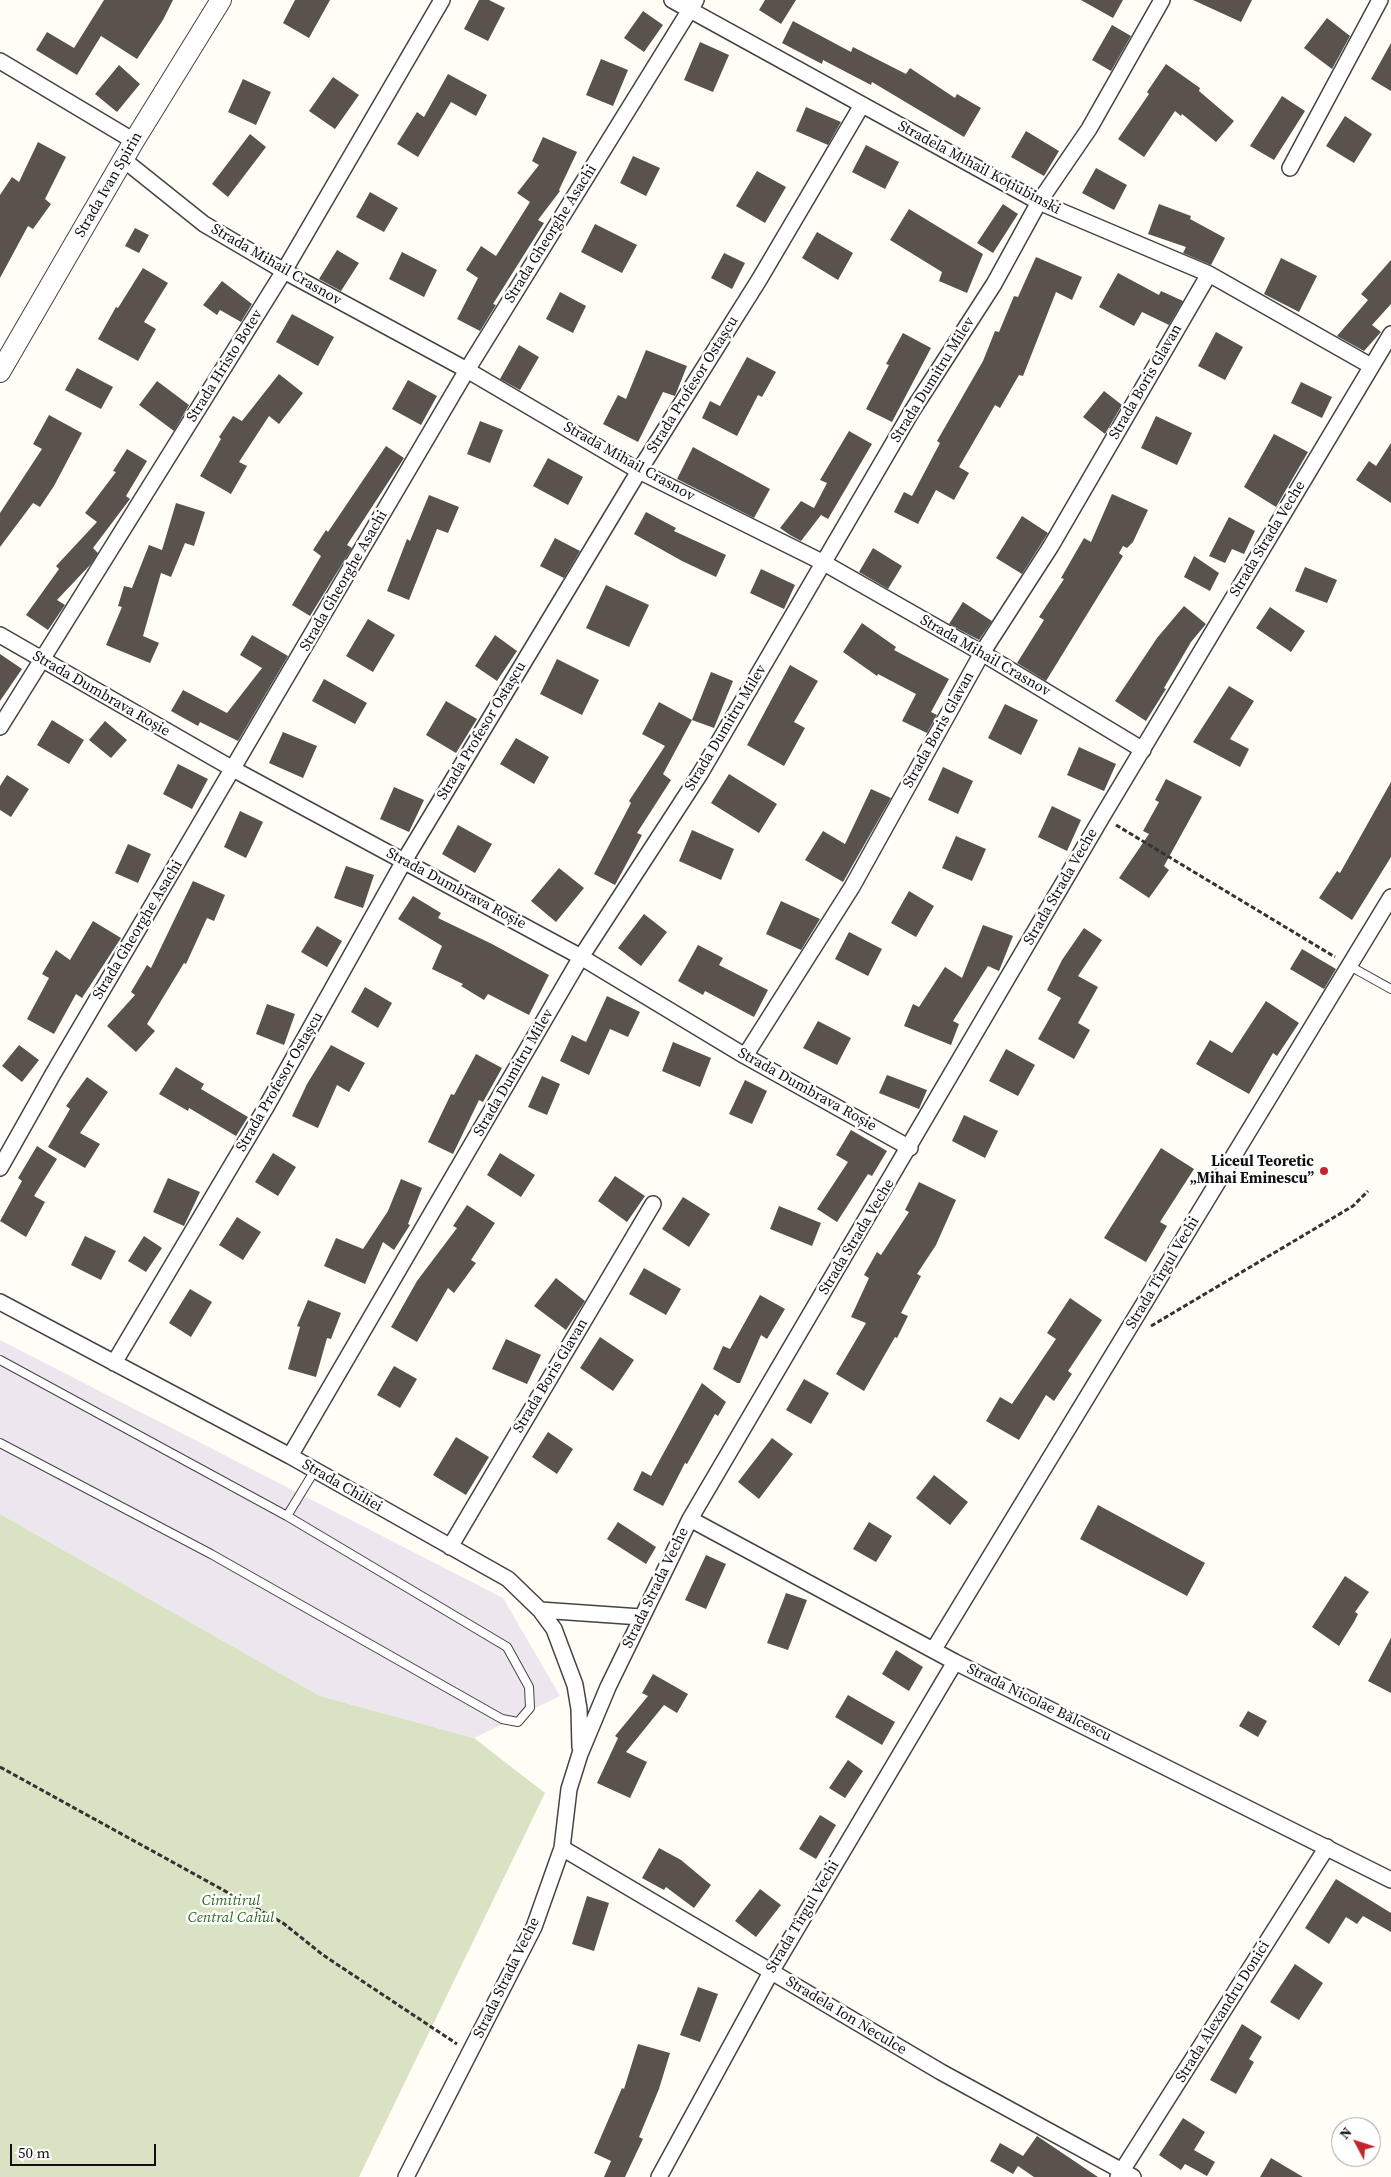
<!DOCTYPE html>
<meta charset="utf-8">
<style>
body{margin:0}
#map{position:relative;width:1391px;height:2177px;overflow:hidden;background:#fffdf5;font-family:"Source Serif 4",serif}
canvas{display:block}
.north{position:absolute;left:1331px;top:2117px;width:50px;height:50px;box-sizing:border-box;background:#fff;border:1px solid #a0a0a0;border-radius:50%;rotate:310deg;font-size:14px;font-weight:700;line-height:20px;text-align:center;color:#111}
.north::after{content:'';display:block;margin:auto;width:18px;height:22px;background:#c4262e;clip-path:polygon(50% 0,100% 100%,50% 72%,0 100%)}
.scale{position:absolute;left:10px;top:2144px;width:146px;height:22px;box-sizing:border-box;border:2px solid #111;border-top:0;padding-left:6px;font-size:15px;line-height:18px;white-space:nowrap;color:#111;-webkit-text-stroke:4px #fff;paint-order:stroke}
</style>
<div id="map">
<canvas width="1391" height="2177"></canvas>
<div class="north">N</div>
<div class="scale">50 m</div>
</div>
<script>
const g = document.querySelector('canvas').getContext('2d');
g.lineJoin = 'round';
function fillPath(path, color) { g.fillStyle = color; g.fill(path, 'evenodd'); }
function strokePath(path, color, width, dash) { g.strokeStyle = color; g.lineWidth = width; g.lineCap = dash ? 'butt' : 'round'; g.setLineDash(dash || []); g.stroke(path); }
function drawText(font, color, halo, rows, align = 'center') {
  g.font = font + ' "Source Serif 4",serif'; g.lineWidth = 5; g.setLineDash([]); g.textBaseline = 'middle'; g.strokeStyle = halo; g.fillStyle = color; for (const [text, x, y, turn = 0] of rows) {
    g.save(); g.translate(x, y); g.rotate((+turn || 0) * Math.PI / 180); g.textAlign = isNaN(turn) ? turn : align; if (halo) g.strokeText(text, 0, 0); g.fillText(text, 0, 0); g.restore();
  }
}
fillPath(new Path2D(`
 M0 1340 503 1598 560 1696 474 1738 320 1696 0 1514Z`), '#eee6ef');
fillPath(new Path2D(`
 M0 1514 320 1696 474 1738 545 1793 359 2177H0Z`), '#d9e3c4');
fillPath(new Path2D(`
 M104 0H173L163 20 137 59 101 36 77 75 36 50 47 32 74 48Z
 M295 0H330L309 38 283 23Z
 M479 0H489L505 8 488 41 464 29Z
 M765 0H796L781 24 759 10Z
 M1081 0H1123L1113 18Z
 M1193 0H1252L1241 22Z
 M643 11 663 25 644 52 624 38Z
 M1327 18 1350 36 1332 69 1304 48Z
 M793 21 851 52 853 47 906 74 910 68 955 98 957 94 981 108 964 137 872 82 871 85 823 60 822 64 782 43Z
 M1112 25 1131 36 1111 71 1092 60Z
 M700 42 729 55 713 92 684 80Z
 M1391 43V91L1371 79Z
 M601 59 628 70 613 106 586 95Z
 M1166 64 1200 88 1199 91 1234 121 1216 142 1182 114 1181 116 1175 111 1144 157 1118 139 1149 94 1147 92Z
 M119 65 140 84 117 112 95 94Z
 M448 74 487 95 476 116 451 102 418 157 397 144 417 112 424 117Z
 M333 77 359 95 335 129 309 111Z
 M243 79 271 92 256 125 228 112Z
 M1282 96 1305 111 1274 160 1250 146Z
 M806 107 841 122 828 145 796 131Z
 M1345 116 1372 134 1354 163 1326 146Z
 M1026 131 1059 151 1044 176 1011 157Z
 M250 134 266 147 228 197 212 184Z
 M543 137 577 152 559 190 560 191 538 220 544 223 493 304 496 305 480 331 457 319 478 278 466 270 481 246 496 256 530 202 517 193 539 165 532 161Z
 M38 142 66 157 45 199 51 204 33 229 28 226 0 278V195L12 177 19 182Z
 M866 145 899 162 885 189 852 172Z
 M633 156 660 168 646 196 620 183Z
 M1096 168 1127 185 1114 210 1082 193Z
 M757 171 786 187 765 223 736 206Z
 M370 192 398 208 384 232 356 217Z
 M1003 204 1018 214 993 253 977 243Z
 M1159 204 1191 216 1190 219 1225 238 1211 265 1183 253 1186 247 1148 234Z
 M909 209 983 254 967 293 939 281 942 272 890 240Z
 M595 224 637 245 622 273 581 252Z
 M135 228 149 235 139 253 125 246Z
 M817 232 853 253 838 280 802 258Z
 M337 250 359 263 341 291 319 279Z
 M402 252 437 270 424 297 389 279Z
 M724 253 745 263 732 289 711 278Z
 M1036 257 1082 277 1072 300 1056 292 1023 376 1019 375 1000 408 995 405 959 467 969 473 954 500 936 490 918 524 894 512 904 492 912 496 940 443 937 441 983 361 995 331 999 332 1014 296 1018 297Z
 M1281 258 1317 276 1299 312 1264 294Z
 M1391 260V304L1372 325 1381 332 1364 351 1337 336 1368 300 1361 294Z
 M143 268 168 283 144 322 156 329 138 361 98 339 116 307 118 308Z
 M1118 273 1159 295 1161 291 1183 301 1169 325 1142 312 1134 326 1099 307Z
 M222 281 252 304 241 322 220 310 217 315 203 305Z
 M560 292 586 306 573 333 546 319Z
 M292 314 334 337 318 366 276 342Z
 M1216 332 1243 347 1225 380 1198 366Z
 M903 333 931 348 892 422 866 409 889 365 886 364Z
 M519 345 539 357 520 390 500 379Z
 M646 350 687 366 675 396 663 392 638 442 603 424 618 395 626 399Z
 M747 357 776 372 762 397 758 395 737 436 702 418 710 401 720 406Z
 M77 368 113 387 101 409 65 390Z
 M279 374 303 393 279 424 269 416 239 462 247 466 231 494 200 476 221 439 219 437 233 416 242 421Z
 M408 380 437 396 421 425 392 409Z
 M157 381 189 405 174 431 139 405Z
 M1301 382 1332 397 1322 418 1291 403Z
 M1104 391 1122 405 1105 434 1083 417Z
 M49 415 82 433 54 486 40 507 33 503 0 547V513L42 449 33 444Z
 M1156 416 1192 433 1177 465 1141 448Z
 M480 421 503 430 490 463 467 454Z
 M849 431 872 444 828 519 821 515 801 541 790 535 780 528 801 501 814 508 827 483 820 480Z
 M1274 434 1308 452 1276 507 1244 487Z
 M1391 443V503L1356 480 1369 461 1376 466Z
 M386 446 404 458 347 545 352 548 310 616 292 605 321 556 313 550 326 530 328 532Z
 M693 447 770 489 754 518 677 479Z
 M127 449 147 461 126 496 130 499 93 548 98 553 91 564 57 600 65 605 48 630 26 615 59 569 56 566 97 522 85 513 116 472 113 471Z
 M548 458 583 477 568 505 533 486Z
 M1112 494 1148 510 1133 542 1127 548 1123 546 1119 553 1123 556 1046 681 1017 663 1044 620 1039 617 1064 579 1061 578 1084 538 1091 542Z
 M429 495 459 507 448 533 437 529 409 600 387 591 407 539 410 541Z
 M176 503 205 512 194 546 185 543 171 577 161 573 143 636 159 643 150 663 106 645 122 607 118 606 124 586 132 588 149 545 162 550Z
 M646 512 676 528 674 531 726 555 716 577 682 561 634 534Z
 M1022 516 1048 533 1022 574 996 558Z
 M1229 517 1255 531 1244 554 1232 549 1225 563 1209 556Z
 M555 538 580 551 564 578 540 566Z
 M873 548 902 566 888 589 859 572Z
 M1194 556 1219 573 1210 591 1184 577Z
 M1305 567 1337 580 1327 603 1295 591Z
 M761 569 795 585 784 609 750 593Z
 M606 585 649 605 629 647 586 628Z
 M963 602 992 621 979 640 949 624Z
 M1184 606 1206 624 1191 642 1164 688 1166 689 1146 721 1115 701 1157 638Z
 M1270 607 1305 631 1291 652 1256 628Z
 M368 619 395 635 373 672 346 656Z
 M862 623 896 647 894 650 949 679 931 712 937 715 927 733 902 721 916 694 878 674 877 676 843 652Z
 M252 635 288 656 238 741 200 722 198 726 171 711 183 690 227 713 262 668 240 655Z
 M495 635 517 651 497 681 475 666Z
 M0 654 22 669 0 701Z
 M557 659 599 680 582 715 540 694Z
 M790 665 818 681 794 722 805 728 784 766 747 745Z
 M711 672 733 681 714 728 692 720Z
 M324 679 367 703 355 724 312 701Z
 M1229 686 1254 701 1230 739 1249 749 1240 767 1193 742Z
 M446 701 477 719 456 753 426 735Z
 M659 702 692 720 663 774 671 780 637 833 642 835 615 885 594 874 631 803 629 801 665 746 642 734Z
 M1005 704 1038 720 1021 755 988 738Z
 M52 720 84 740 69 764 37 745Z
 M105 721 127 740 111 758 89 740Z
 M283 732 317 746 303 778 269 763Z
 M516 738 549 757 534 784 500 764Z
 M1079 747 1116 764 1104 791 1067 775Z
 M178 764 208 779 192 809 163 794Z
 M943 767 973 781 958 814 928 800Z
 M729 774 777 804 759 833 711 803Z
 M7 775 29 789 11 817 0 810V786Z
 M1166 779 1202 797 1164 866 1169 870 1149 898 1119 878 1149 834 1143 831 1159 802 1155 800Z
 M1391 782V857L1352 920 1319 898 1337 871 1340 873Z
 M394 787 424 800 409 832 380 819Z
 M871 789 891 798 843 882 805 860 823 831 845 844Z
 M1052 806 1081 820 1067 851 1038 837Z
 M240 811 263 822 246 858 224 847Z
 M458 825 492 844 475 873 442 854Z
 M692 830 734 849 721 880 679 861Z
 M956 836 986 849 972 881 942 868Z
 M128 844 151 854 138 883 115 873Z
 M346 866 374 875 363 908 334 898Z
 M559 868 584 888 556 922 531 901Z
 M193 881 225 895 214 921 207 918 186 964 184 963 147 1024 155 1031 136 1052 107 1026 135 995 131 992 147 965 151 968Z
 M909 891 934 906 916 937 891 923Z
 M413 896 441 913 438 918 492 944 549 975 529 1015 488 994 484 1000 461 986 463 984 432 969 442 946 398 919Z
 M781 901 820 919 801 950 766 934Z
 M644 914 667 932 641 966 618 948Z
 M93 921 121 938 82 998 76 994 54 1034 27 1019 49 978 42 974 56 950 70 960Z
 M983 925 1013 936 999 971 988 966 953 1021 959 1024 951 1045 904 1026 913 1004 919 1007 945 967 962 978Z
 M317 926 342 941 327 967 301 952Z
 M1084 928 1102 940 1078 976 1098 987 1078 1023 1090 1030 1074 1059 1038 1039 1061 998 1047 990 1062 960Z
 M849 932 882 949 868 976 835 959Z
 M698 945 723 958 719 965 768 990 754 1017 705 991 703 995 678 981Z
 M1302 949 1336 969 1324 989 1290 969Z
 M365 987 392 1003 378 1028 351 1012Z
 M607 996 640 1012 628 1037 610 1029 589 1075 560 1061 572 1035 586 1042Z
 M1266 1001 1299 1023 1277 1056 1273 1053 1249 1094 1196 1064 1210 1040 1232 1053Z
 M267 1004 295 1014 284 1045 256 1034Z
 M818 1021 851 1038 837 1065 803 1048Z
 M673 1042 711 1058 700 1087 662 1071Z
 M19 1045 39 1060 22 1082 2 1066Z
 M331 1045 365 1063 349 1092 337 1085 318 1128 292 1116 307 1084Z
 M1006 1049 1035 1065 1018 1096 989 1081Z
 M476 1054 502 1068 483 1102 479 1100 453 1154 428 1142 451 1094 454 1095Z
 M176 1067 204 1084 201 1089 248 1117 236 1136 189 1108 188 1111 159 1094Z
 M887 1075 927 1090 919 1109 879 1093Z
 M542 1076 560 1084 547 1115 528 1107Z
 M87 1077 108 1092 80 1133 100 1144 85 1168 48 1147 70 1109 66 1106Z
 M745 1080 767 1091 752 1124 729 1114Z
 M964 1115 998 1131 985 1158 952 1141Z
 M851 1130 887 1151 872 1176 868 1174 837 1222 817 1209 848 1162 836 1155Z
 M37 1146 57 1159 34 1196 45 1202 26 1237 0 1221 22 1181 18 1178Z
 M1161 1148 1194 1169 1160 1222 1167 1226 1146 1262 1104 1238Z
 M273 1153 296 1167 278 1196 255 1182Z
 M500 1153 535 1175 521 1197 487 1175Z
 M615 1176 645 1196 627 1222 598 1201Z
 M168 1178 200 1192 184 1226 153 1212Z
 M401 1179 422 1188 408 1224 410 1225 394 1250 383 1242 365 1284 324 1266 336 1238 363 1249 388 1211Z
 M919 1182 956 1200 936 1245 917 1274 921 1276 901 1313 908 1316 897 1338 895 1337 864 1391 836 1374 866 1323 851 1317 869 1278 864 1275 877 1252 881 1255 909 1212 905 1210Z
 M683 1197 710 1214 689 1247 662 1229Z
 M467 1205 495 1223 471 1260 476 1263 454 1293 448 1288 417 1342 391 1327 417 1281 457 1228 453 1226Z
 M779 1206 821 1223 812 1246 770 1229Z
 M237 1217 261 1232 243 1260 219 1245Z
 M85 1236 116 1251 101 1280 71 1265Z
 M144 1236 162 1248 146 1272 128 1261Z
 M644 1268 681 1289 666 1315 629 1294Z
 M556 1278 585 1301 566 1330 534 1306Z
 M190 1289 212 1302 191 1337 169 1323Z
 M760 1295 785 1309 767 1339 761 1335 740 1383H737L713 1369 723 1346 730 1349Z
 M1070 1298 1102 1320 1068 1371 1072 1374 1054 1401 1046 1395 1019 1440 986 1421 1000 1397 1012 1404 1056 1339 1047 1333Z
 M308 1300 341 1313 331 1339 327 1338 316 1377 288 1369 300 1327 297 1326Z
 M600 1337 634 1360 613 1391 580 1368Z
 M506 1339 541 1355 527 1384 492 1369Z
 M394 1366 417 1379 400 1408 377 1395Z
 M804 1379 829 1393 811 1424 786 1410Z
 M702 1383 726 1402 718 1416 715 1414 687 1464 685 1463 663 1506 633 1490 642 1471 651 1476Z
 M548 1432 573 1449 557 1474 532 1457Z
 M456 1437 489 1457 466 1495 433 1475Z
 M772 1438 793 1454 759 1499 738 1482Z
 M934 1475 968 1502 950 1525 916 1498Z
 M1098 1505 1205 1563 1187 1596 1080 1539Z
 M618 1522 656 1547 646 1564 607 1539Z
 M869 1522 892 1536 876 1562 853 1549Z
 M706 1555 726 1564 706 1609 685 1600Z
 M1345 1576 1369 1592 1355 1612 1358 1614 1354 1622 1339 1646 1312 1627Z
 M786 1593 807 1600 788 1650 767 1643Z
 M1391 1638V1693L1368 1681Z
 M896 1650 923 1667 909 1691 882 1674Z
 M653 1674 688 1694 677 1713 664 1705 626 1752 647 1762 630 1798 597 1783 618 1738 615 1736 648 1696 642 1693Z
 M848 1695 895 1722 882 1745 835 1717Z
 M1248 1711 1267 1721 1258 1737 1239 1726Z
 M848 1760 863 1771 845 1798 829 1788Z
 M820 1815 836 1825 816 1859 799 1849Z
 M659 1848 681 1860 711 1885 694 1908 666 1887 664 1890 642 1878Z
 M1336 1879 1391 1913V1932L1363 1916 1357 1924 1346 1917 1329 1944 1305 1928Z
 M760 1889 781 1905 756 1937 735 1921Z
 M587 1896 609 1903 594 1951 572 1944Z
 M1295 1964 1323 1983 1299 2020 1270 2002Z
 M698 1987 718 1994 700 2042 680 2035Z
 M1242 2024 1262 2037 1249 2059 1254 2062 1236 2094 1210 2080Z
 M638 2044 670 2053 659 2089 639 2137 643 2139 625 2177H604L611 2161 594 2153 622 2088 624 2089Z
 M1183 2118 1205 2132 1194 2150 1215 2162 1207 2176 1185 2164 1181 2170 1159 2155Z
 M1037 2136 1098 2177H1034L1018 2166 1013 2174 990 2161 1000 2143 1023 2156Z
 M1271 2158 1303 2177H1260Z`), '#5a524d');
const service = new Path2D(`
 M1348 965 1391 989
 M0 1360 287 1516 507 1647 529 1687 530 1708 518 1722 502 1719 211 1554 0 1443
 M287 1516 315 1470`);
const minor = new Path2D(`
 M672 0 1039 202 1209 274 1371 366
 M0 61 134 141
 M124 160 204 224 284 271 467 370 639 471 824 563 982 653 1143 750
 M1290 168 1380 0
 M0 635 233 769 581 957 745 1056 910 1148
 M0 727 284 271 442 0
 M745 1056 852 887 982 653 1051 546 1209 274
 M0 1168 53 1074 467 370 696 0
 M0 1302 290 1456 508 1579 540 1610 554 1629 575 1685 579 1709 580 1747
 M114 1363 265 1109 404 861 639 471 759 280 862 105
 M290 1456 581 957 700 774 912 411 994 284 1039 202 1089 129 1162 0
 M690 1519 955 1662 1391 1880
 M450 1547 653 1204
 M540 1610 641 1617
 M934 1649 1391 897
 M562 1848 941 2072 1133 2177
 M406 2177 534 1927 562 1848 569 1789 580 1754 608 1687 690 1519 1102 817 1391 334
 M659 2177 771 1972 955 1662
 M1118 2177 1327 1847`);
const tertiary = new Path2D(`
 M0 372 134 141 221 0`);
strokePath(service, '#444', 10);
strokePath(minor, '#444', 18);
strokePath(tertiary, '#444', 22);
strokePath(new Path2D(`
 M1116 825 1335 957
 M1151 1326 1353 1206 1368 1191
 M0 1767 283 1923 323 1955 457 2044`), '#333', 3, [5, 2.5]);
strokePath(service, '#fff', 8);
strokePath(minor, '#fff', 15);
strokePath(tertiary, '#fff', 20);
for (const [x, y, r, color] of [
 [1324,1171,5,"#c4262e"]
]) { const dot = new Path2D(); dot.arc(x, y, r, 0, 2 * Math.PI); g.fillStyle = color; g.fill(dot); strokePath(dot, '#fff', 2); }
drawText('15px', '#111', '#fff', [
 ["Stradela Mihail Koțiubinski",979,168,28],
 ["Strada Ivan Spirin",109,185,-60],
 ["Strada Gheorghe Asachi",551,234,-58],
 ["Strada Mihail Crasnov",276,265,30],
 ["Strada Hristo Botev",225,366,-58],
 ["Strada Dumitru Milev",933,380,-58],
 ["Strada Boris Glavan",1146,382,-60],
 ["Strada Profesor Ostașcu",693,385,-58],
 ["Strada Mihail Crasnov",629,462,29],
 ["Strada Strada Veche",1268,539,-59],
 ["Strada Gheorghe Asachi",344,581,-60],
 ["Strada Mihail Crasnov",985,656,30],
 ["Strada Dumbrava Roșie",101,694,30],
 ["Strada Dumitru Milev",726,728,-59],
 ["Strada Boris Glavan",939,730,-61],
 ["Strada Profesor Ostașcu",482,731,-59],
 ["Strada Strada Veche",1061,887,-60],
 ["Strada Dumbrava Roșie",456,889,28],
 ["Strada Gheorghe Asachi",138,930,-59],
 ["Strada Dumitru Milev",514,1073,-60],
 ["Strada Profesor Ostașcu",280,1082,-60],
 ["Strada Dumbrava Roșie",807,1090,29],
 ["Strada Strada Veche",857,1237,-59],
 ["Strada Tîrgul Vechi",1163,1273,-59],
 ["Strada Boris Glavan",551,1376,-59],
 ["Strada Chiliei",342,1486,30],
 ["Strada Strada Veche",656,1588,-64],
 ["Strada Nicolae Bălcescu",1039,1703,26],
 ["Strada Tîrgul Vechi",803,1917,-59],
 ["Strada Strada Veche",507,1978,-64],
 ["Strada Alexandru Donici",1223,2012,-58],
 ["Stradela Ion Neculce",846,2016,31]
]);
drawText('bold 15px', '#111', '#fff', [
 ["Liceul Teoretic",1314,1162],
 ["„Mihai Eminescu”",1314,1179]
], 'right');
drawText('italic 15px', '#2f6b1f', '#fff', [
 ["Cimitirul",231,1901],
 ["Central Cahul",231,1918]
]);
</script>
